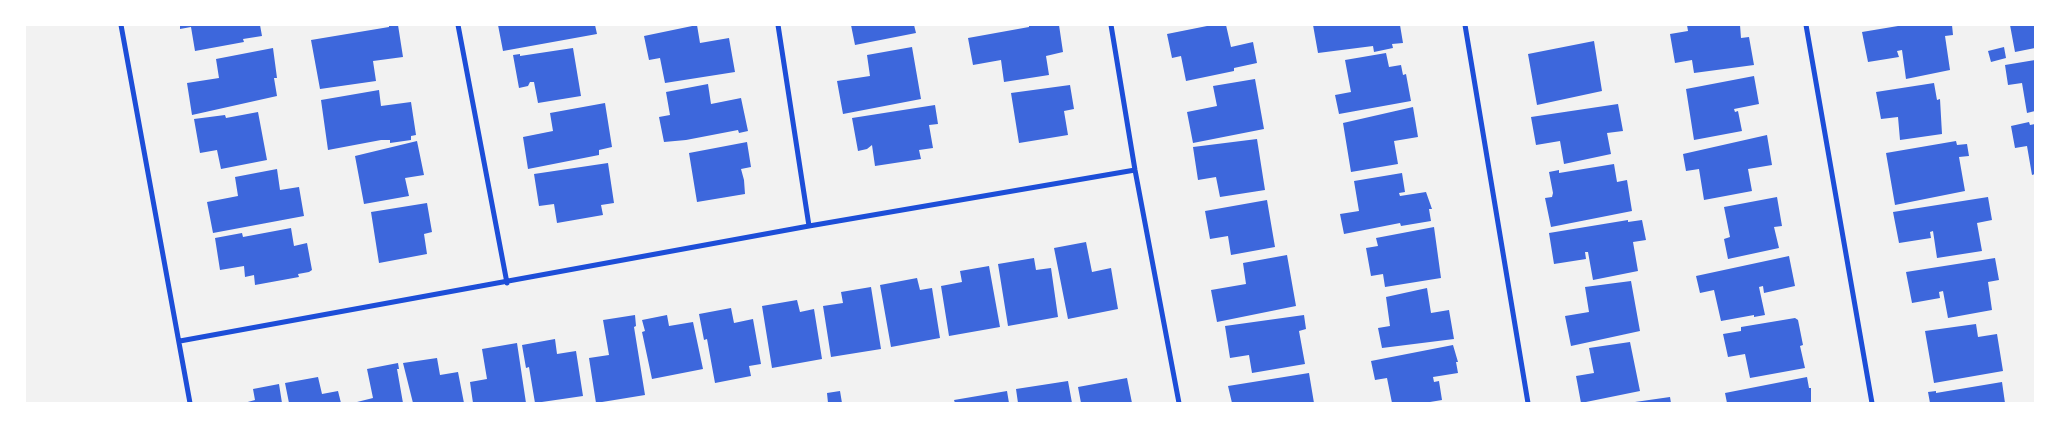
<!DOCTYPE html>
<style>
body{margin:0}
#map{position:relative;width:2060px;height:428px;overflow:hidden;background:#f2f2f2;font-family:Helvetica,sans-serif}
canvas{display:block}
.frame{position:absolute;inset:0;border:26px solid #fff;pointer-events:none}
</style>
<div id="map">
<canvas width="2060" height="428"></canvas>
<div class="frame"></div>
</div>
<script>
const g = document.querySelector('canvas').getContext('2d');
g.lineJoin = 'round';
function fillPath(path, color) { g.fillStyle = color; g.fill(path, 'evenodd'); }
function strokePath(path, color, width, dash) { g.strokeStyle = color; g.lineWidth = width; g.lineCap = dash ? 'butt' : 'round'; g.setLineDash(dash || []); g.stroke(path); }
fillPath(new Path2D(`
 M180 25H260L262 36 243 39 244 42 195 51 191 27 180 29Z
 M389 25H398L403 57 373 61 376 81 320 89 311 40 389 27Z
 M498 25H595L597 34 503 51Z
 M697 25 700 43 729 38 735 72 665 83 660 58 649 60 644 36Z
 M851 25H914L916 33 855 45Z
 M1029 25H1059L1063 52 1046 56 1049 75 1004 82 1001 60 973 65 968 38 1029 27Z
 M1212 25H1226L1231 47 1253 42 1257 63 1234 68V71L1186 81 1181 56 1172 58 1167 34Z
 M1313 25H1400L1403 43 1392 44 1393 48 1374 52 1373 46 1318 53Z
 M1687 25H1740L1741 38 1749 37 1754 65 1694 73 1692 60 1675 63 1670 34 1688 31Z
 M1904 25H1952L1953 35 1945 36 1950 70 1906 79 1902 50 1897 51 1899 57 1868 62 1862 32Z
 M2010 25H2035V48L2015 52Z
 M1594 41 1602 91 1537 105 1528 54Z
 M912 47 921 99 843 114 837 81 870 76 867 55Z
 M2004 47 2006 58 1991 62 1988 51Z
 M273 48 277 78H274L277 96 192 115 187 83 219 78 216 59Z
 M573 48 581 96 538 103 534 82H530L528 86 519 88 513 55 520 54V56Z
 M1386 53 1389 67 1401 65 1403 75 1406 74 1411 101 1339 114 1335 95 1351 92 1345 60Z
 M2035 60V111L2027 113 2022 83 2008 85 2005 65Z
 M1754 76 1759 104 1734 109 1735 112 1738 111 1742 131 1694 140 1686 89Z
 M1255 79 1264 129 1193 143 1187 112 1217 106 1213 86Z
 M1934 83 1937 100 1940 99 1942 134 1900 140 1898 117 1881 119 1876 92Z
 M708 84 711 104 741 98 748 131 739 133 738 130 686 140 664 142 659 117 670 115 666 92Z
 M1070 85 1074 109 1064 111 1068 135 1019 143 1011 93Z
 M379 90 381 106 411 102 416 135 411 136V140L390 143V140H381L328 150 321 100Z
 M605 103 612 147 599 150V155L528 169 523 137 553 131 550 113Z
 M1618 104 1623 131 1607 133 1611 154 1564 164 1560 141 1536 145 1531 117Z
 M935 105 938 124 929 125 933 148 919 150 921 159 875 166 872 145 867 149 858 151 852 118Z
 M1413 107 1418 137 1394 141 1398 164 1351 172 1343 123Z
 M258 112 267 160 221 169 217 150 200 153 194 119 225 115 226 118Z
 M2029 122 2030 125 2035 124V174L2032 175 2027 146 2015 148 2011 126Z
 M1767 135 1772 165 1748 169 1752 191 1704 200 1699 169 1686 171 1683 154Z
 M1257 139 1265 190 1220 197 1216 177 1198 180 1193 147Z
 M417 141 424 175 405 178 409 196 364 204 355 156Z
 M1956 141 1957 145 1967 144 1969 156 1959 157 1965 191 1895 205 1886 153Z
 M747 142 751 167 741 169 744 180 745 194 697 202 689 153Z
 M608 163 614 203 601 205 603 215 557 223 554 204 539 206 534 174Z
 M1614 164 1617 182 1627 180 1632 211 1551 227 1545 198 1552 197 1553 193 1549 172 1559 170V173Z
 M277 169 280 190 299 187 304 216 213 233 207 202 238 196 235 177Z
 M1402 173 1405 192 1399 193 1400 196 1426 192 1432 209H1429L1431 221 1401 226 1400 223 1344 234 1340 214 1359 211 1354 181Z
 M1777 197 1782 226 1774 227 1779 248 1728 259 1724 239 1730 237 1724 207Z
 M1988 197 1992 220 1977 223 1982 251 1937 258 1933 231 1930 232 1931 238 1899 243 1893 212Z
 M1267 200 1275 247 1231 255 1228 236 1210 239 1205 211Z
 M427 203 432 232 424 234 427 254 379 263 371 212Z
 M1628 220V222L1642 220 1646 240 1633 242 1638 271 1593 280 1588 252H1585L1586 259 1554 264 1549 233Z
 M1434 227 1441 278 1385 287 1383 274 1371 276 1366 248 1378 246 1376 238Z
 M291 228 294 246 307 243 312 270 309 272 298 274 299 277 255 285 254 275 245 277 244 266 220 270 215 238 242 233 243 237Z
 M1086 242 1092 272 1111 268 1118 309 1068 319 1054 248Z
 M1287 255 1296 306 1217 322 1211 290 1246 284 1243 263Z
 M1789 256 1795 286 1764 293 1763 286 1759 287 1765 315 1754 317V315L1721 321 1714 290 1700 293 1696 276Z
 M1034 258 1036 270 1051 268 1058 317 1008 326 998 264Z
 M1995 258 1999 280 1988 282 1992 310 1948 318 1943 291 1939 292 1940 298 1912 303 1906 272Z
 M989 266 1000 327 949 336 941 286 962 282 960 271Z
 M917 278 920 290 932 288 940 338 891 347 880 285Z
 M1631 281 1640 331 1571 346 1565 316 1589 312 1585 287Z
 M871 287 881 349 831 357 823 306 843 303 841 292Z
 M1427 288 1431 313 1449 310 1454 339 1382 348 1378 328 1390 326 1386 297Z
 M797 300 800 312 814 309 822 359 772 368 762 306Z
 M731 308 734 323 753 319 761 364 749 366 751 376 715 383 707 339 704 340 699 314Z
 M635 315 636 326 634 327 645 395 596 403 589 358 609 355 603 320Z
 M667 315 669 326 693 322 703 369 652 379 642 332 645 331 642 320Z
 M1304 315 1306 329 1299 331 1305 364 1252 373 1249 355 1230 358 1225 326Z
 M1795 318 1798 320 1803 345 1800 346 1805 368 1750 378 1745 354 1728 357 1723 334 1741 331V327Z
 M1976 324 1978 337 1997 334 2003 371 1934 383 1925 331Z
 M555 339 557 354 576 351 583 396 535 403 529 367 526 368 522 345Z
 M1630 342 1640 391 1581 403 1576 376 1594 373 1589 348Z
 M517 343 526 403H473L470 382 487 379 482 349Z
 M1453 345 1458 362H1456L1458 373 1433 377 1434 382 1439 381 1442 400 1424 403H1392L1387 378 1375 380 1371 361Z
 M437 358 440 375 458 372 464 403H413L403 363Z
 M398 363 399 369H397L403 403H353L373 398 367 369Z
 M1309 373 1314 403H1232L1228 386Z
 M318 377 322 394 338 391 341 403H289L285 383Z
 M1807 377 1809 388H1811V403H1727L1725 393Z
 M1127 378 1132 403H1081L1078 387Z
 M1068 381 1072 403H1018L1016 389Z
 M2002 382 2005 403H1930L1928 392 1936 391V393Z
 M279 384 282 403H244L255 400 253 389Z
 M840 391 842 403H828L827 393Z
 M1007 391 1009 403H955L954 400Z
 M1670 397 1671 403H1635V402Z`), '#3d67dc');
strokePath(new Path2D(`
 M121 25 190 403
 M458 25 507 283
 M778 25 809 226
 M1111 25 1135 170 1179 403
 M1465 25 1528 403
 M1806 25 1872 403
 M180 341 809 226 1135 170`), '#1d4ed8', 5);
</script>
